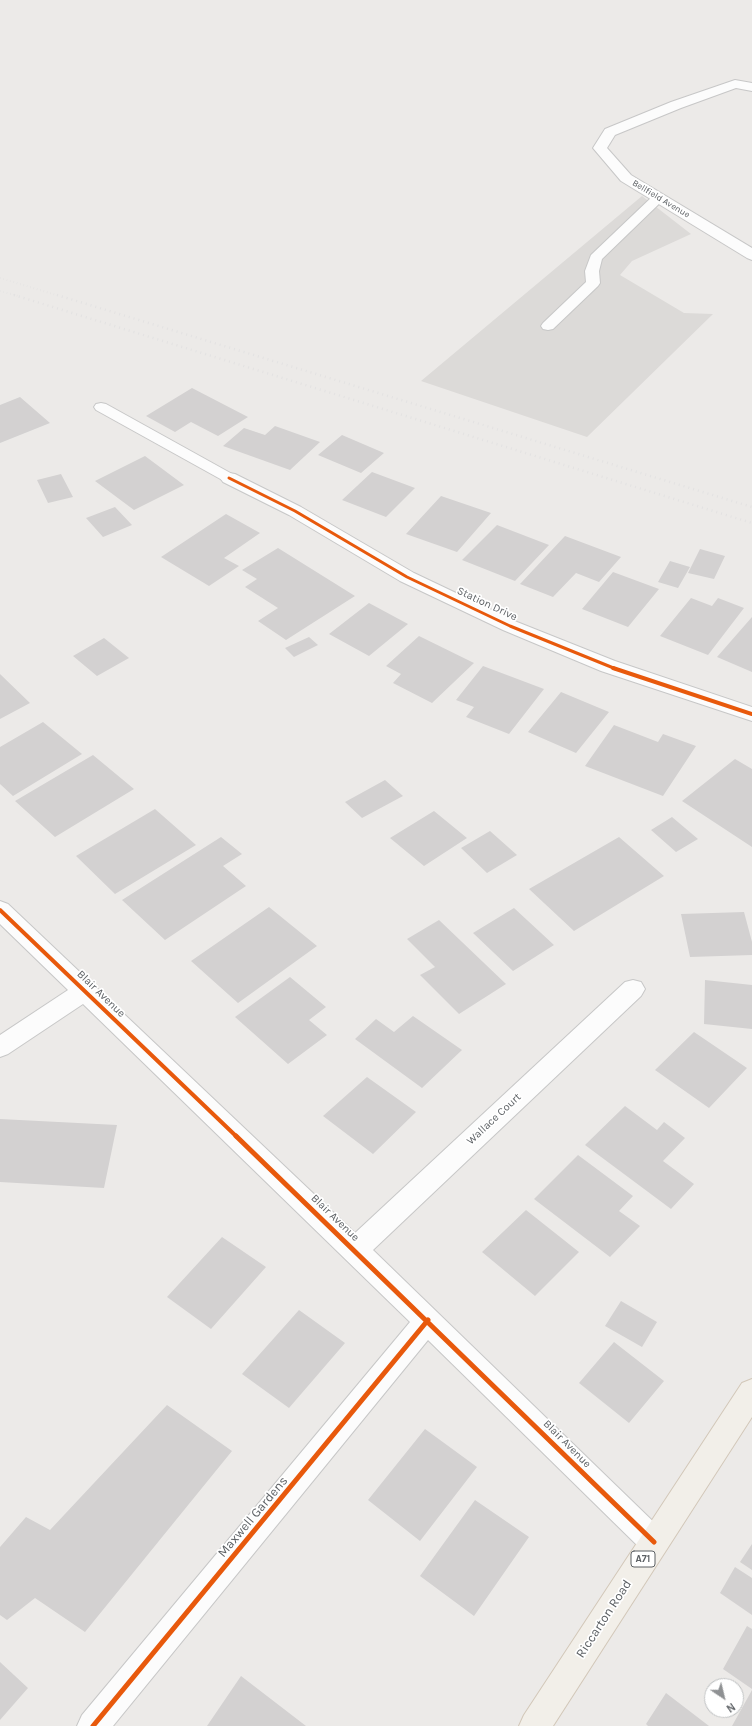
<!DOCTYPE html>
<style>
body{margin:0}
#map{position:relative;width:752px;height:1726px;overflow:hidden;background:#eceae8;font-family:Karla,sans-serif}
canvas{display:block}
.north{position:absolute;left:704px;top:1678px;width:40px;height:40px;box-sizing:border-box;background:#fff;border:1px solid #bec0c1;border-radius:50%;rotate:145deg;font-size:11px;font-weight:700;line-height:16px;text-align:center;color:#5d6165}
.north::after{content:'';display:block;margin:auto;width:14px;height:18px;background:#8f9193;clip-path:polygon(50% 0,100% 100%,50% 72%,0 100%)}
</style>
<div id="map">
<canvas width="752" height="1726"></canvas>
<div class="north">N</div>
</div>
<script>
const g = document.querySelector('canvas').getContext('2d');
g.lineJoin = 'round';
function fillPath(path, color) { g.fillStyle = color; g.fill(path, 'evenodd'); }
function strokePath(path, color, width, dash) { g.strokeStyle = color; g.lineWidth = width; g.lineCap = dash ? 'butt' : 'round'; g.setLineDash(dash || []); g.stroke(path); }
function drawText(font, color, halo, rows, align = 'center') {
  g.font = font + ' Karla,sans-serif'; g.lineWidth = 3.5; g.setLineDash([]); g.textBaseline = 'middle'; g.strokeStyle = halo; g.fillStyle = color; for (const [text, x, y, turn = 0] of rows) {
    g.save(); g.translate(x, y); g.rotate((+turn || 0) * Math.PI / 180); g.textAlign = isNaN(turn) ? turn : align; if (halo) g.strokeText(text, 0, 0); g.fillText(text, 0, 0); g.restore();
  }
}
fillPath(new Path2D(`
 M642 196 691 234 632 261 620 275 684 313 713 314 587 437 421 381Z`), '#dcdad8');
fillPath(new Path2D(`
 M192 388 248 417 218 436 191 422 175 432 146 416Z
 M20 397 50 423 0 443V405Z
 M275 426 320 442 290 470 223 446 244 428 265 435Z
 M342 435 384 453 361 473 318 455Z
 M145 456 184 485 134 510 95 481Z
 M372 472 415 488 386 517 342 500Z
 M61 474 73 497 48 503 37 480Z
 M441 496 491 513 457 552 406 534Z
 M115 507 132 525 103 537 86 518Z
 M226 514 260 533 224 558 239 566 209 586 161 557Z
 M497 525 549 545 515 581 462 560Z
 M565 536 621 557 599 582 576 573 553 597 520 584Z
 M278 548 355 596 286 640 258 621 278 608 245 587 257 579 242 570Z
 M700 549 725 556 714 579 688 573Z
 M670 561 690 567 678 588 658 582Z
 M613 572 659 589 628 627 582 609Z
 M691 598 712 606 718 598 744 608 708 655 660 636Z
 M369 603 408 624 369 656 329 634Z
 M752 617V672L717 657Z
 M419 636 474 663 432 703 393 683 401 674 386 666Z
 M309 637 318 645 294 657 285 648Z
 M104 638 129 658 97 676 73 656Z
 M483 666 544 689 509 734 466 717 474 707 456 700Z
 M0 674 30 703 0 719Z
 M561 692 609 712 576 753 528 732Z
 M43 722 82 754 13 796 0 784V747Z
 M614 725 658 742 663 734 696 746 663 796 585 766Z
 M93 755 134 789 55 837 15 801Z
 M735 759 752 769V847L682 801Z
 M385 780 403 796 362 818 345 802Z
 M155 809 196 845 115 894 76 856Z
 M434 811 467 838 424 866 390 838Z
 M672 817 698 839 676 852 651 830Z
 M490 831 517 855 487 873 461 848Z
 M221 837 242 854 223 866 246 886 165 940 122 900Z
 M619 837 664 876 574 931 529 889Z
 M269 907 317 946 238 1003 191 961Z
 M514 908 554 945 513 971 473 933Z
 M744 912 752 942V955L690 957 681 914Z
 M439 920 506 984 459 1014 420 975 435 967 407 939Z
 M290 977 326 1007 309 1020 327 1035 288 1064 235 1017Z
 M705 980 752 985V1029L704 1024Z
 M413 1016 462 1050 422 1088 355 1039 376 1019 394 1032Z
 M694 1032 747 1068 709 1108 655 1070Z
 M367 1077 416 1112 373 1154 323 1116Z
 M625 1106 657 1130 664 1122 685 1138 663 1161 694 1184 671 1209 585 1145Z
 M0 1119 117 1125 104 1188 0 1182Z
 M578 1155 633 1196 619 1211 640 1226 610 1257 534 1199Z
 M526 1210 579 1252 535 1296 482 1252Z
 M222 1237 266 1267 211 1329 167 1297Z
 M621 1301 657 1322 642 1347 605 1326Z
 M299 1310 345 1343 289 1408 242 1374Z
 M614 1342 664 1381 629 1423 579 1383Z
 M167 1405 232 1451 85 1632 35 1598 7 1620 0 1615V1547L26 1517 50 1530Z
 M425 1429 477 1467 420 1541 368 1500Z
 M475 1500 529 1537 474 1616 420 1576Z
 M752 1544V1570L740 1562Z
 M735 1567 752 1578V1615L720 1593Z
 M747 1626 752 1629V1689L723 1669Z
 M0 1662 28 1688 0 1720Z
 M241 1676 306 1726H207Z
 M752 1690V1726H732Z
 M666 1693 709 1726H648L646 1724Z`), '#d3d1d1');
const lane = new Path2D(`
 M658 194 662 195 664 198 662 201 602 259 599 271 600 283 598 286 553 329 548 330 543 329 541 326 543 323 586 282 585 271 591 255 654 195Z
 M101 403 106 404 234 475 237 478 234 481 229 483 224 481 96 410 94 407 96 404Z`);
const street = new Path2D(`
 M735 80 752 83V91L736 88 681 108 615 135 607 148 631 175 752 248V260L747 258 621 181 593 148 605 129 671 102Z
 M229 473 235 474 301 507 414 573 517 622 615 661 752 707V721L601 671 503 630 400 581 289 515 223 482 220 478 223 474Z
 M0 901 8 904 355 1233 625 982 633 980 641 982 645 989 641 996 373 1250 664 1532 669 1542 664 1552 654 1557 644 1552 428 1340 113 1726H77L82 1715 410 1322 83 1004 8 1054 0 1057V1035L68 990 0 924Z`);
const primary = new Path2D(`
 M752 1379V1417L553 1726H519L524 1715 742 1383Z`);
strokePath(lane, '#c7c7c7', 2);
strokePath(street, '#c7c7c7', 2);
strokePath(primary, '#d2c7b8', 2);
fillPath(lane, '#fcfcfc');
fillPath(street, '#fcfcfc');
fillPath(primary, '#f2efe9');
strokePath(new Path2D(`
 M0 278 60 296
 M0 291 18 296`), '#e3e2e2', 2, [0.5, 3]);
strokePath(new Path2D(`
 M14 295 752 523
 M57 295 752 507`), '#e3e2e2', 2.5, [1, 4]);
strokePath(new Path2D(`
 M229 478 295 511 407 577 510 626 616 669`), '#e8590c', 3);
strokePath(new Path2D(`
 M613 668 752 714
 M0 910 237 1137`), '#e8590c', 4);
strokePath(new Path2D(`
 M236 1136 654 1542
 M93 1726 428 1320`), '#e8590c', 5);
drawText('9px', '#5d6165', '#fff', [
 ["Bellfield Avenue",661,199,31]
]);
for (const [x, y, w] of [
 [643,1559,24]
]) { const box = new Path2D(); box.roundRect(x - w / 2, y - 8, w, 16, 3); g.fillStyle = '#fff'; g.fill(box); strokePath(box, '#5d6165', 1); }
drawText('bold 10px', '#5d6165', null, [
 ["A71",643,1559]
]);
drawText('11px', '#5d6165', '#fff', [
 ["Station Drive",487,604,25],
 ["Blair Avenue",101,994,44],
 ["Wallace Court",494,1119,-43],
 ["Blair Avenue",335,1218,44],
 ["Blair Avenue",567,1444,45]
]);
drawText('13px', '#5d6165', '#fff', [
 ["Maxwell Gardens",253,1517,-50],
 ["Riccarton Road",604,1619,-57]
]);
</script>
